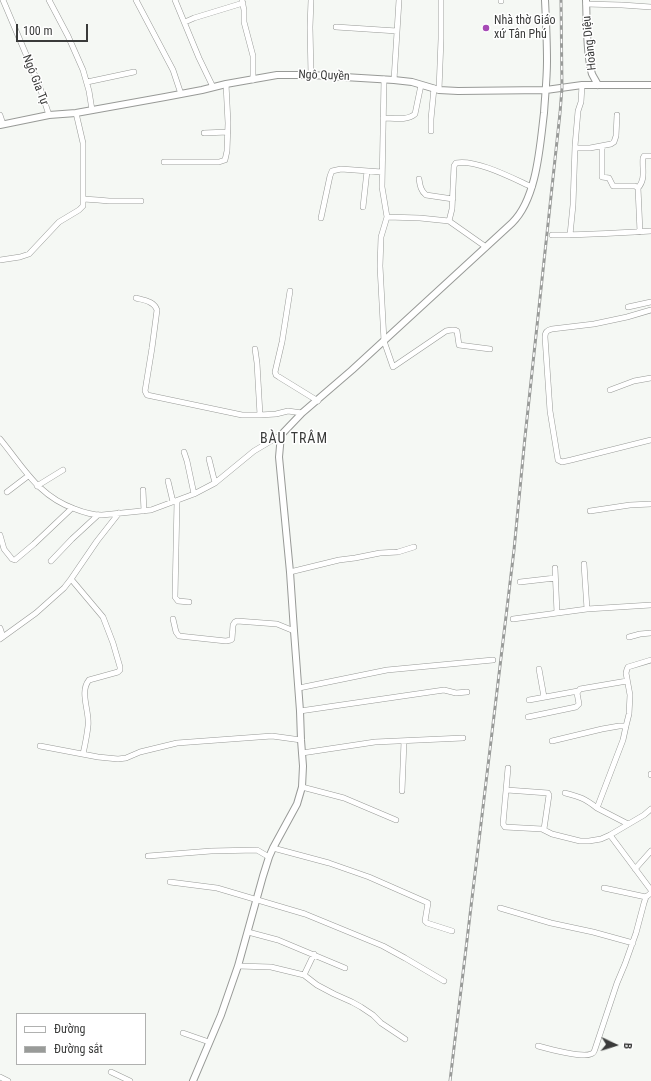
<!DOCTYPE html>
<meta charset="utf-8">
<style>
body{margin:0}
#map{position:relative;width:651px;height:1081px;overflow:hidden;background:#f5f8f4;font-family:"Roboto Condensed",sans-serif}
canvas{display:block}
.legend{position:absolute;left:16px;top:1013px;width:130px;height:52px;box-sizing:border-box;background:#fff;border:1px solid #b0b1b0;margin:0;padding:5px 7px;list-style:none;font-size:12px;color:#3a3b3a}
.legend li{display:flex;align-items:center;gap:8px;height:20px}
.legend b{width:20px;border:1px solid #b0b1b0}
.north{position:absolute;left:595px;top:1025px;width:40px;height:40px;-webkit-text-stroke:3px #fff;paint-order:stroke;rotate:94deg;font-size:11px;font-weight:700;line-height:16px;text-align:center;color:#3a3b3a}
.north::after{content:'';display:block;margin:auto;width:14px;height:18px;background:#3a3b3a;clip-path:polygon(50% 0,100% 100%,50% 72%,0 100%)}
.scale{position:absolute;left:16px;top:24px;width:72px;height:18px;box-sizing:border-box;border:2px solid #3a3b3a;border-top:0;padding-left:5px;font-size:12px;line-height:14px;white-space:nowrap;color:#3a3b3a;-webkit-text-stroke:3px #fff;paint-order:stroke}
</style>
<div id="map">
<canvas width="651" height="1081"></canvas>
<ul class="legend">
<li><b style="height:5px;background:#fff"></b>Đường</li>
<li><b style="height:5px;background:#999b99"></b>Đường sắt</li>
</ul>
<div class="north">B</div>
<div class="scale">100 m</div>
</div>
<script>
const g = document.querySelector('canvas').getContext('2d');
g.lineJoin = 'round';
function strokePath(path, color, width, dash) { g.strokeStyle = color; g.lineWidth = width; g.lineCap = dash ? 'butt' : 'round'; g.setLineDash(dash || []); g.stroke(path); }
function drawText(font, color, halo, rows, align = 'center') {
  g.font = font + ' "Roboto Condensed",sans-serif'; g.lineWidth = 3; g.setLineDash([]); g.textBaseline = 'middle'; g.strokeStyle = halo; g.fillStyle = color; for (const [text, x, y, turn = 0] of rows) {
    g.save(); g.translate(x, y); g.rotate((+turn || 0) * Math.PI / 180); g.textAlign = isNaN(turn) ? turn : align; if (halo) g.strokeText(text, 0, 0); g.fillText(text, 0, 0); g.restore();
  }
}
const minor = new Path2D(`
 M3 0 39 85 49 115
 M49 0 68 36 83 70 89 91 92 110
 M136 0 173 70 181 94
 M175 0 199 58 213 87
 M242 0 244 10V22L253 56V80
 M311 0 310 27 311 75
 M501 1V0
 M586 4 622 5 651 7
 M185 22 194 18 243 3
 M336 27 397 31
 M384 79 382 187 387 217 381 237 380 266 384 341 393 367 446 331C450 330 454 329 457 331L459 345 490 349
 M394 80 399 0
 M87 82 134 72
 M439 90 441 39V0
 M76 113 83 143V199
 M0 115 3 124
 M383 118C393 118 407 121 415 114L421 85
 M431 131V119L434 88
 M204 133 228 132
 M602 146V177L609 178 613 186H635L638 188 640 232
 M575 148H590L611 144 614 142 616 136 617 115
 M164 162H219L225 160 227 151 228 123 226 84
 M419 179C420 186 421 191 426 195L453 199
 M638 188C646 179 642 169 643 158L644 156H651
 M363 207 367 171
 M387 217 420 218 449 221 486 247
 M321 218 330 176 332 171 341 169 382 172
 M449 221 452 209 454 166 456 163C476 159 512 178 532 187
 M552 235C585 235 618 233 651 231
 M570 235 573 205 575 146 578 111 581 102 582 85
 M0 260 20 257 29 254 59 222 79 210 83 206V199L98 200 109 201H141
 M290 291 282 342 275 372 276 375 279 377 318 401
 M136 298C143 300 154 301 157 310L152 348 145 391 147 395 242 415H260L276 414 288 411 302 413
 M628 307 651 302
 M651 310 627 317 594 324 552 329C547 330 545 332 545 337L550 411 558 460 562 462 571 460 651 440
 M255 349 257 363 260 415
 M610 390 634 381 651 378
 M0 439C24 468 38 496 75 509 85 513 93 515 102 515L151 510 194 494 215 483 254 451 281 435
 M184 452 187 461 194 494
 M209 459 215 483
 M168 481 173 502
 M37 486 63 470
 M143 490 144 511
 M7 492 28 476
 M177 501 175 597 178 601 189 602
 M590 511 630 505 651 504
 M0 535 4 549 12 559 15 560 34 544 72 508
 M51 561 72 539 98 515
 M584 564 587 609
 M555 568 557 613
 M290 572 339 560 355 558 380 553 398 552 414 547
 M71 579 103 617 113 643 120 667V670L118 672 89 680C79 692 90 712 88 726 87 736 85 745 83 754
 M520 582 555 578
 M173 619 176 632 179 636 226 641 231 640 232 639 233 625 235 622 237 621 277 624 294 631
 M513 619 587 609 651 605
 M0 628 3 637
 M629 637 640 634 651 633
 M0 639 36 613 64 588 71 579 97 541 119 513
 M539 669 544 697
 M299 688 387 670 493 660
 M529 700 578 691
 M300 711 444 690 456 693 467 692
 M528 717 576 707 579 704 577 693 580 689 627 681
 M552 741 602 729 619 726H626
 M40 746 98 757 118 759 126 758 140 752 177 743 272 736 301 740
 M302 753 375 742 463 738
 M508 768 503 824 505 827 542 829 552 834 580 841H589L601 839 610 835 644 815 651 809
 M651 775V774
 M302 787 344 798 396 820
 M507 790 548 793 549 795 544 829
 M402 791 404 741
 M565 793C580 797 584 798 597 808
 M628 824 597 808 623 740 626 726 629 714 630 695 626 673 627 669 628 667 651 660
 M610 835 651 890
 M273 848 329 863 369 877 426 902 428 903 425 921 427 923 452 931
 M148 856 211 851 257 850 269 857
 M635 869 651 851
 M170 882 217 888 305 914 383 946 405 958 444 981
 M604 888 646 897
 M500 908 551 923 593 932 633 943
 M248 932 278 940 345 968
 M238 966 271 967 304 975 317 985 334 994 352 1002 361 1007 373 1015 381 1023 405 1039
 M304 975 314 954
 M183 1033 209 1042
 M538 1046C549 1049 582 1058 591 1054 594 1053 594 1052 595 1049L617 983 625 964 636 933 644 903 646 897 651 893
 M111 1072 130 1081
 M0 1077 8 1081`);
const tertiary = new Path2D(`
 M586 0C587 21 586 54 592 74 594 78 596 81 598 85
 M0 125 49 115 76 113 165 97 202 90 226 84 277 75H311L394 80 412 82 439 90 458 91 546 90 582 85H651
 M193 1081 221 1015 238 966 263 876 269 857 273 848 297 804 302 787 303 766 301 740 300 711 294 631 290 572 279 457 281 435 302 413 352 370 512 223C537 199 540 145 544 113 545 96 547 79 547 61 547 41 546 20 545 0`);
strokePath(minor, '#989a97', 6);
strokePath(tertiary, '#989a97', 8);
strokePath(minor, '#fff', 5);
strokePath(tertiary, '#fff', 6);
const rail = new Path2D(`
 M450 1081 514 550 525 437 560 113 562 88 561 0`);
strokePath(rail, '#999b99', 3);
strokePath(rail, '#fff', 1.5, [4.5]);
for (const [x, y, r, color] of [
 [486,28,4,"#a64ab5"]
]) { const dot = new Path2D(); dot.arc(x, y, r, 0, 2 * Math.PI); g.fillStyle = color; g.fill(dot); strokePath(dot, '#fff', 1.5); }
drawText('12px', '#3a3b3a', '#fff', [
 ["Nhà thờ Giáo",494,21],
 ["xứ Tân Phú",494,35]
], 'left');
drawText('12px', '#3a3b3a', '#fff', [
 ["Hoàng Diệu",590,43,-96],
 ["Ngô Quyền",324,76,2],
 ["Ngô Gia Tự",35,80,69]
]);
g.letterSpacing = '1px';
drawText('14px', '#3a3b3a', '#fff', [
 ["BÀU TRÂM",294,439]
]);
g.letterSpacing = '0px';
</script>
